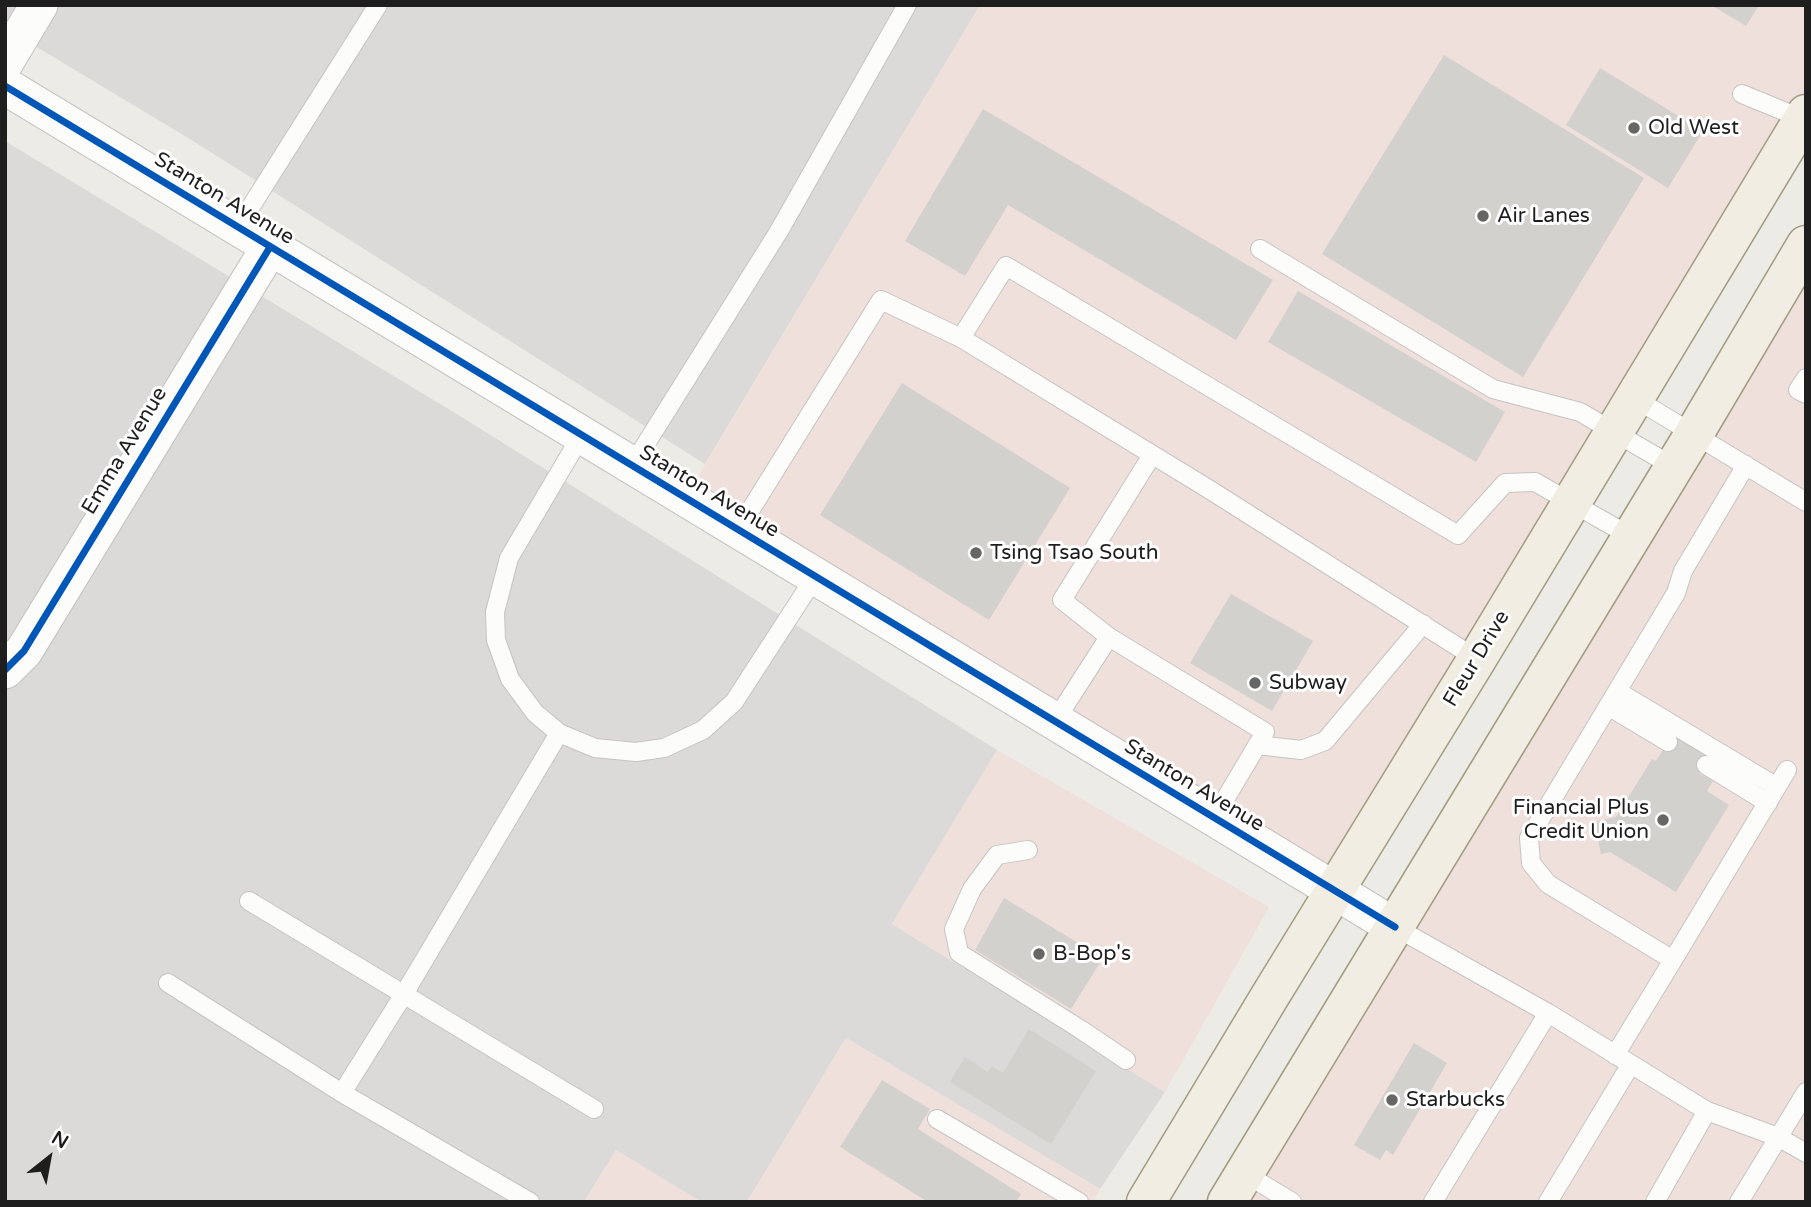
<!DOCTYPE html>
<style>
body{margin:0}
#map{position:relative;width:1811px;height:1207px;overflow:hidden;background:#ecebe6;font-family:"Varela Round",sans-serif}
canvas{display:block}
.frame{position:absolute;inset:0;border:7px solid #1e1e1e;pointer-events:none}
.north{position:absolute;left:14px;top:1123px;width:70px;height:70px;-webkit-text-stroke:5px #fff;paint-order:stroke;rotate:31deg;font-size:19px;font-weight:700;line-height:28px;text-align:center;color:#1e1e1e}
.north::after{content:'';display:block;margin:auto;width:24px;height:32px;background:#1e1e1e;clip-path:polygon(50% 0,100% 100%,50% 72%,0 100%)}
</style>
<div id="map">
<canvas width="1811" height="1207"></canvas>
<div class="frame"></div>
<div class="north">N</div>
</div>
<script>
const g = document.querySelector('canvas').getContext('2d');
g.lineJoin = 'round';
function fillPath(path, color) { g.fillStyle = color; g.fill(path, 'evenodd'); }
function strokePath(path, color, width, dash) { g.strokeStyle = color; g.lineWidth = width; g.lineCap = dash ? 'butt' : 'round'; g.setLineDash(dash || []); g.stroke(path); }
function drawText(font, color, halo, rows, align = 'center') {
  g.font = font + ' "Varela Round",sans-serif'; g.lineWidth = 6; g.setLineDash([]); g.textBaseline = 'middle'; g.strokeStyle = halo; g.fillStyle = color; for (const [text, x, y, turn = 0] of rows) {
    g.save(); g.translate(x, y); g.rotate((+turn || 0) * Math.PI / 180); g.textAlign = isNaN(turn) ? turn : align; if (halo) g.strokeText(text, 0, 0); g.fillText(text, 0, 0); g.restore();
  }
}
fillPath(new Path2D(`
 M5 5H980L705 464 193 141 5 28Z
 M5 141 455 413 997 750 892 924 1165 1092 1100 1189 846 1038 747 1202H701L616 1150 584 1202H5Z`), '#dbdad8');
fillPath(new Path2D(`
 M980 5H1806V114L1334 890 685 498Z
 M1806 245V1202H1227Z
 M997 750 1269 907 1165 1092 892 924Z
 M846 1038 1100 1189 1093 1202H747Z
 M616 1150 701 1202H584Z`), '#efe0db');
fillPath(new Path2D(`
 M1711 5H1759L1746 26Z
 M1444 55 1644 178 1523 377 1322 254Z
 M1600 68 1703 131 1668 188 1566 125Z
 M983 109 1273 280 1236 340 1008 205 965 276 905 241Z
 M1298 291 1505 412 1476 462 1268 342Z
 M902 383 1070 488 989 620 820 515Z
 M1231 594 1313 641 1272 711 1190 663Z
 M1677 727 1715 750 1700 774 1713 781 1707 791 1729 805 1676 892 1610 852 1601 854 1594 822 1616 817 1652 759 1656 761Z
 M1004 898 1103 958 1071 1009 975 950Z
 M1029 1029 1096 1071 1051 1144 950 1082 965 1057 988 1072 992 1066 1003 1073Z
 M1414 1043 1447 1063 1393 1155 1386 1150 1380 1160 1354 1145Z
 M882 1080 930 1109 918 1129 1021 1194 1016 1202H928L840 1147Z`), '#d3d1cd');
const service = new Path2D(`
 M1742 94 1803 119
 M238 227 378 5
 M1260 249 1493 389 1580 412 1674 467
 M1806 378 1798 390 1806 394
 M1634 398 1806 502
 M581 436 509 558 495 612 496 640 510 679 535 713 559 733 595 748 636 752 664 748 703 730 734 702 815 577
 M632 466 779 231 907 5
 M738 530 881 300 961 338
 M1109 637 1062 600 1152 455
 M1477 659 1207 488 961 338 1006 266 1458 535 1505 483 1535 482 1632 537
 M1617 691 1777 787
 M1608 706 1668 742
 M1055 721 1109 637 1265 732 1214 818
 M1257 745 1301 750 1325 741 1423 624
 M1706 765 1768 803
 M1028 850 997 855 972 889 954 929 959 953 1080 1029 1126 1060
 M249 901 594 1109
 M1395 927 1548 1013 1707 1111 1778 1137 1806 1153
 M1673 960 1787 770
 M168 983 342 1093 530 1202
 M1615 1055 1673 960 1548 884 1531 863 1529 838 1676 593 1683 571 1746 465
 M342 1093 404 994 559 733
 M937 1119 1079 1202
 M1244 1173 1292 1202
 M1433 1202 1548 1013
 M1548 1202 1631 1064
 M1655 1202 1707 1111
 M1739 1202 1806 1092`);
const minor = new Path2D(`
 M5 62 39 5
 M5 86 1395 927
 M5 670 24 651 270 247`);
const primary = new Path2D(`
 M1146 1202 1270 996 1477 659 1806 114
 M1227 1202 1694 434 1806 245`);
strokePath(service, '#c5c4c2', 20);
strokePath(minor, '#c5c4c2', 39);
strokePath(primary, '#a29c82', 41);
strokePath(service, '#fcfcfb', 18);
strokePath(minor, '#fcfcfb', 37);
strokePath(primary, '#f1ede3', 38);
strokePath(new Path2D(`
 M5 86 1395 927
 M5 670 24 651 270 247`), '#0057b8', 7);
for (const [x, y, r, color] of [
 [1634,128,7,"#666664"],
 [1483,216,7,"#666664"],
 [976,553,7,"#666664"],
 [1255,683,7,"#666664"],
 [1663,820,7,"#666664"],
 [1039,954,7,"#666664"],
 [1392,1100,7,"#666664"]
]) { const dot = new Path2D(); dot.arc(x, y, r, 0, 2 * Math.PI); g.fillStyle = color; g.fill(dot); strokePath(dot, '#fff', 2.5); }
drawText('21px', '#1e1e1e', '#fff', [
 ["Old West",1648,128],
 ["Air Lanes",1497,216],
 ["Tsing Tsao South",990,553],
 ["Subway",1269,683],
 ["Financial Plus",1649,808,"right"],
 ["Credit Union",1649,832,"right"],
 ["B-Bop's",1053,954],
 ["Starbucks",1406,1100]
], 'left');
drawText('21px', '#1e1e1e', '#fff', [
 ["Stanton Avenue",224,199,31],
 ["Emma Avenue",125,451,-59],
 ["Stanton Avenue",709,492,31],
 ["Fleur Drive",1477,659,-59],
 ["Stanton Avenue",1194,786,31]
]);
</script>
